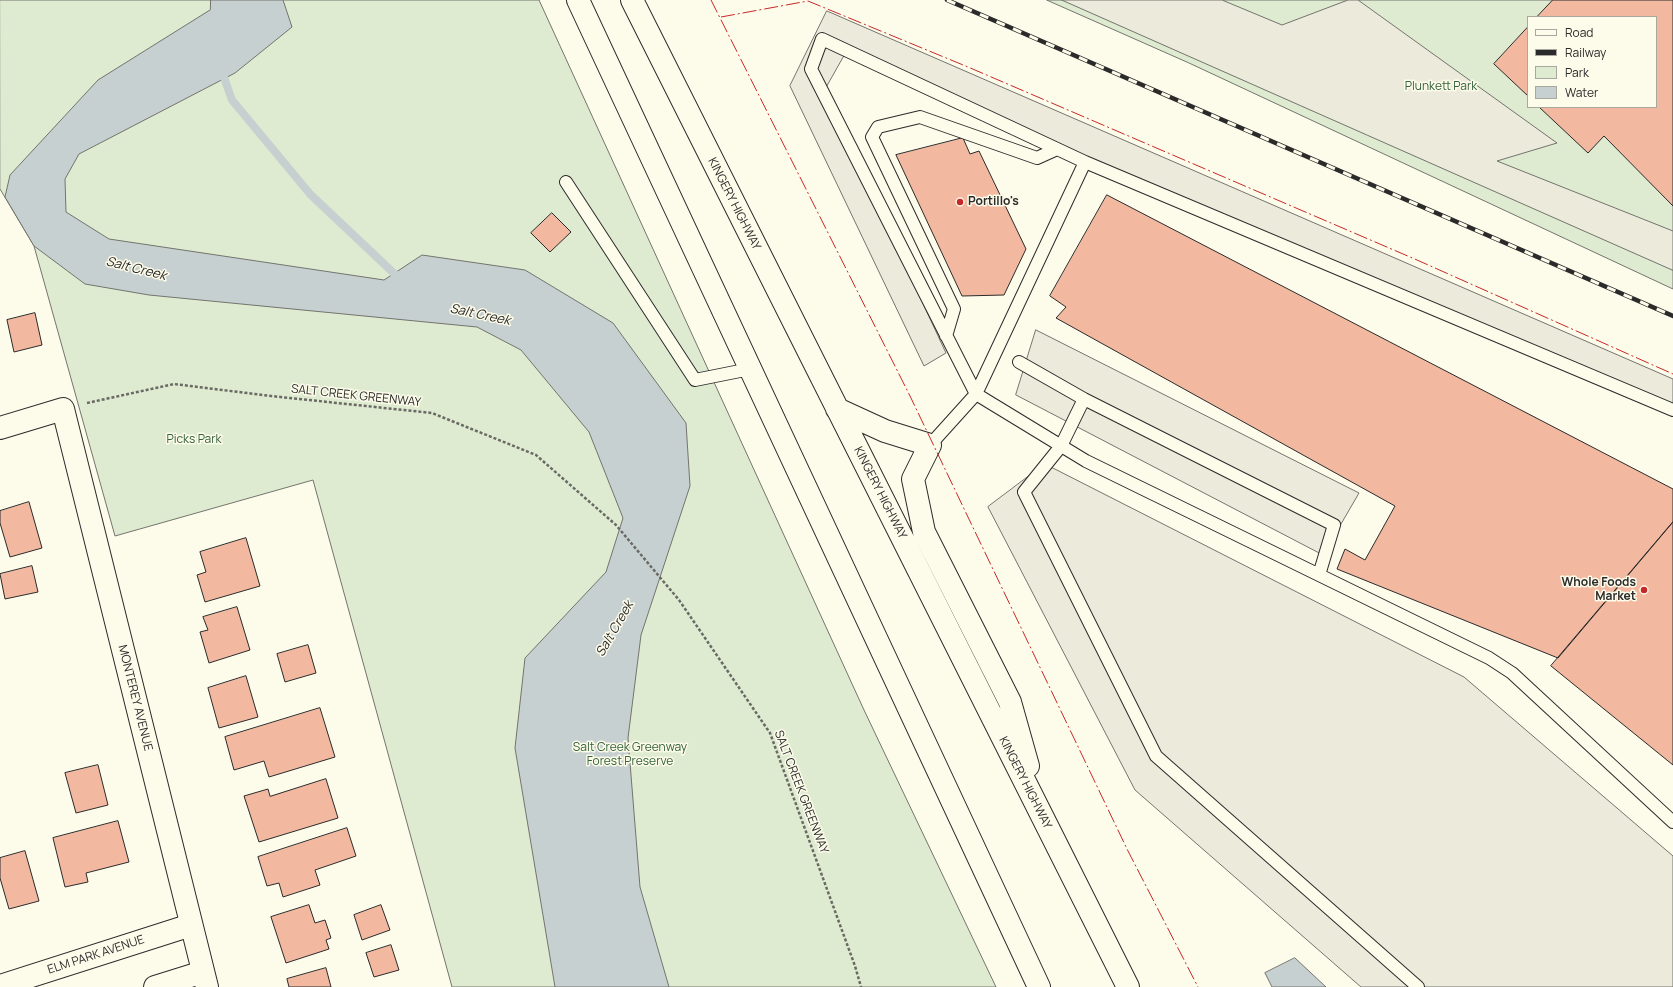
<!DOCTYPE html>
<style>
body{margin:0}
#map{position:relative;width:1673px;height:987px;overflow:hidden;background:#fdfbea;font-family:Manrope,sans-serif}
canvas{display:block}
.legend{position:absolute;left:1527px;top:16px;width:130px;height:92px;box-sizing:border-box;background:#fdfbea;border:1px solid #a9a89e;margin:0;padding:5px 7px;list-style:none;font-size:12px;color:#2b2b2b}
.legend li{display:flex;align-items:center;gap:8px;height:20px}
.legend b{width:20px;border:1px solid #a9a89e}
</style>
<div id="map">
<canvas width="1673" height="987"></canvas>
<ul class="legend">
<li><b style="height:5px;background:#fdfbea"></b>Road</li>
<li><b style="height:5px;background:#2b2b2b"></b>Railway</li>
<li><b style="height:11px;background:#deebd1"></b>Park</li>
<li><b style="height:11px;background:#c7d0d0"></b>Water</li>
</ul>
</div>
<script>
const g = document.querySelector('canvas').getContext('2d');
g.lineJoin = 'round';
function fillPath(path, color) { g.fillStyle = color; g.fill(path, 'evenodd'); }
function strokePath(path, color, width, dash) { g.strokeStyle = color; g.lineWidth = width; g.lineCap = dash ? 'butt' : 'round'; g.setLineDash(dash || []); g.stroke(path); }
function drawText(font, color, halo, rows, align = 'center') {
  g.font = font + ' Manrope,sans-serif'; g.lineWidth = 3; g.setLineDash([]); g.textBaseline = 'middle'; g.strokeStyle = halo; g.fillStyle = color; for (const [text, x, y, turn = 0] of rows) {
    g.save(); g.translate(x, y); g.rotate((+turn || 0) * Math.PI / 180); g.textAlign = isNaN(turn) ? turn : align; if (halo) g.strokeText(text, 0, 0); g.fillText(text, 0, 0); g.restore();
  }
}
const green = new Path2D(`
 M0 0H539L864 710 996 987H452L313 480 115 536 34 246 0 189Z
 M1047 0H1673V289L1189 63ZM1528 17H1656V107H1528Z`);
fillPath(green, '#deebd1');
strokePath(green, '#74746e', 1);
const parking = new Path2D(`
 M1062 0H1222L1282 25 1348 0H1358L1557 143 1497 161 1673 231V270Z
 M827 11 1673 379V415L846 52 824 91 946 353 924 366 790 86Z
 M1036 330 1359 493 1323 555 1016 395Z
 M1045 464 1464 677 1673 856V987H1361L1135 790 988 507Z`);
fillPath(parking, '#eceadb');
strokePath(parking, '#74746e', 1);
const water = new Path2D(`
 M211 0H283L292 27 235 73 79 154 65 179 66 212 109 239 384 280 422 255 525 270 613 323 686 423 690 486 641 635 628 738 640 887 669 987H555L515 748 525 658 606 572 623 518 589 432 521 350 477 327 149 295 85 284 34 246 5 197 10 175 98 80 210 10Z
 M1295 958 1326 987H1272L1265 973Z`);
fillPath(water, '#c7d0d0');
strokePath(water, '#74746e', 1);
strokePath(new Path2D(`
 M221 69 232 100 310 194 401 280`), '#c7d0d0', 8);
const building = new Path2D(`
 M1553 0H1673V206L1604 136 1588 153 1539 107H1656V17H1537Z
 M1528 27V96L1494 64Z
 M963 138 970 154 979 151 1026 249 1004 295 962 296 896 155Z
 M1107 195 1673 489V522L1558 658 1337 569 1345 549 1365 560 1395 506 1056 318 1066 307 1050 296Z
 M552 213 571 232 550 252 531 233Z
 M35 313 42 345 14 352 7 320Z
 M29 502 42 548 10 557 0 523V511Z
 M1673 522V765L1551 666Z
 M246 538 260 586 205 602 197 575 206 572 200 552Z
 M32 566 38 592 5 599 0 574Z
 M237 607 250 650 209 663 200 632 208 630 203 617Z
 M308 645 316 673 285 682 277 654Z
 M246 676 258 717 219 728 208 688Z
 M320 708 335 757 269 777 264 761 234 770 225 737Z
 M98 765 108 805 76 813 65 773Z
 M326 779 338 818 259 842 244 796 268 789 270 796Z
 M118 821 129 862 86 873 88 882 65 887 53 838Z
 M347 828 356 856 315 870 320 885 283 897 279 883 267 886 258 857Z
 M25 851 39 901 9 909 0 878V858Z
 M309 905 315 923 325 920 331 938 326 940 329 949 286 963 271 917Z
 M381 905 390 930 362 940 354 915Z
 M391 945 399 970 374 977 366 953Z
 M326 968 331 987H289L287 979Z`);
fillPath(building, '#f2b8a0');
strokePath(building, '#2b2b2b', 1);
const service = new Path2D(`
 M566 182 695 380 750 369
 M946 336 954 309 872 137 878 127 920 117 1037 158 1057 149
 M1019 362 1084 399
 M1673 410 1085 162 822 39 811 69 976 394 1086 461 1489 658 1512 673 1673 822
 M930 445 976 394 1085 162
 M1319 575 1334 525 1084 399 1061 446 1024 492 1156 756 1418 987`);
const minor = new Path2D(`
 M0 428 63 409 207 987
 M0 986 191 925
 M155 987 203 972`);
const trunk = new Path2D(`
 M578 0 1039 987
 M632 0 1128 987
 M837 409 885 431 930 445 913 479 924 532 1010 702 1028 766`);
strokePath(service, '#2b2b2b', 14);
strokePath(minor, '#2b2b2b', 24);
strokePath(trunk, '#2b2b2b', 24);
strokePath(new Path2D(`
 M87 403 174 384 271 396 432 413 536 455 616 525 679 600 770 733 855 966 861 987`), '#6a6964', 2.5, [3, 2]);
strokePath(service, '#fdfbea', 12);
strokePath(minor, '#fdfbea', 22);
strokePath(trunk, '#fdfbea', 22);
const rail = new Path2D(`
 M947 0 1673 316`);
strokePath(rail, '#2b2b2b', 4.5);
strokePath(rail, '#fdfbea', 3, [9]);
strokePath(new Path2D(`
 M711 0 910 396 1128 851 1198 987
 M721 17 808 1 968 67 1417 260 1673 374`), '#c62828', 1, [14, 3, 2, 3]);
for (const [x, y, r, color] of [
 [960,202,4,"#c62828"],
 [1644,590,4,"#c62828"]
]) { const dot = new Path2D(); dot.arc(x, y, r, 0, 2 * Math.PI); g.fillStyle = color; g.fill(dot); strokePath(dot, '#fdfbea', 1.5); }
drawText('12px', '#34623c', '#fdfbea', [
 ["Plunkett Park",1441,87],
 ["Picks Park",194,440],
 ["Salt Creek Greenway",630,748],
 ["Forest Preserve",630,762]
]);
drawText('bold 12px', '#2b2b2b', '#fdfbea', [
 ["Portillo's",968,202],
 ["Whole Foods",1636,583,"right"],
 ["Market",1636,597,"right"]
], 'left');
drawText('12px', '#2b2b2b', '#fdfbea', [
 ["KINGERY HIGHWAY",734,204,63],
 ["SALT CREEK GREENWAY",356,396,6],
 ["KINGERY HIGHWAY",880,493,63],
 ["MONTEREY AVENUE",135,698,76],
 ["KINGERY HIGHWAY",1025,783,63],
 ["SALT CREEK GREENWAY",801,792,69],
 ["ELM PARK AVENUE",96,955,-18]
]);
drawText('italic 13px', '#2b2b2b', '#fdfbea', [
 ["Salt Creek",136,269,14],
 ["Salt Creek",480,315,12],
 ["Salt Creek",615,629,-60]
]);
</script>
